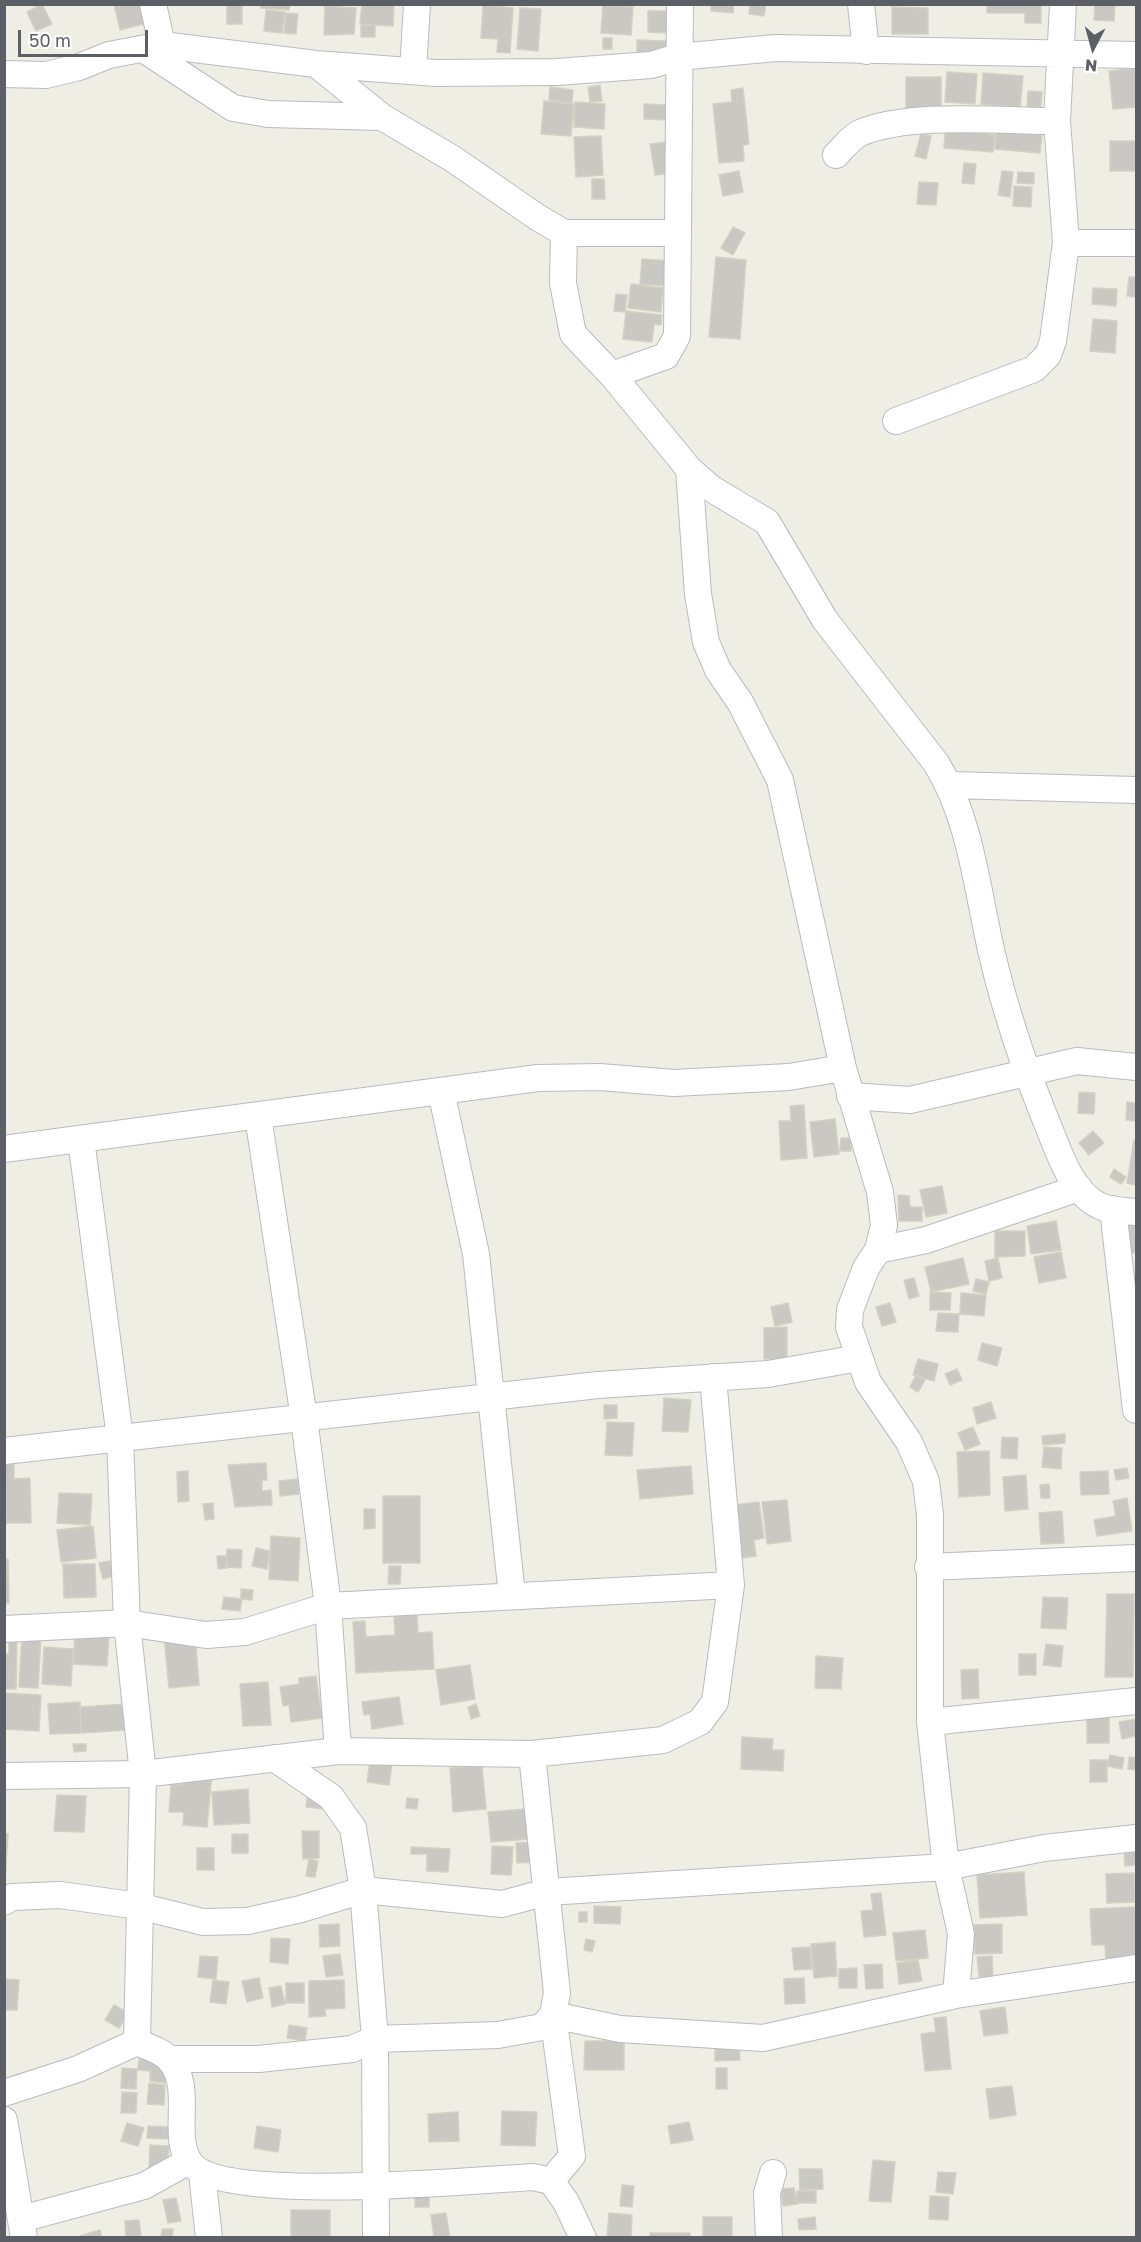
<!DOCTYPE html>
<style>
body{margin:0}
#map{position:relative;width:1141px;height:2242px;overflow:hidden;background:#efeee5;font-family:"Golos Text",sans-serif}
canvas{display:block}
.frame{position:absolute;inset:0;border:6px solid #5c5f65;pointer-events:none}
.north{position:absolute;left:1063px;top:18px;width:60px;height:60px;-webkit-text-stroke:4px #fff;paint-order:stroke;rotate:186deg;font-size:16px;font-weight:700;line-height:24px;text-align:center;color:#5c5f65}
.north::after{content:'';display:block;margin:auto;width:21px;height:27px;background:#5c5f65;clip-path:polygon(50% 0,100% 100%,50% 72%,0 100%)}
.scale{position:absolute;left:18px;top:30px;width:130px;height:27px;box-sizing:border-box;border:3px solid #5c5f65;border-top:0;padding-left:8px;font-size:18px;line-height:21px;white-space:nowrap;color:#5c5f65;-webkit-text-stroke:4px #fff;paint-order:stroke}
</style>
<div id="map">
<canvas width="1141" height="2242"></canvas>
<div class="frame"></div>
<div class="north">N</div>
<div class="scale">50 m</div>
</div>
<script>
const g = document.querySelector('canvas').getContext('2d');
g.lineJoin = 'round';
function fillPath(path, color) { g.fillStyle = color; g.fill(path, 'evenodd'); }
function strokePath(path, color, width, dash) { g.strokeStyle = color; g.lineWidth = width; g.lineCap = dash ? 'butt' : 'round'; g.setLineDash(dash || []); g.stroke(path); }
const building = new Path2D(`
 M42 4 52 24 36 31 27 12Z
 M114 4H142L147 23 120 30Z
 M227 4H242V24H227Z
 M261 4H290L289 10 261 8Z
 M362 4H394L393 26 360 24Z
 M711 4H734L733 13 711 11Z
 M750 4H766L764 16 749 14Z
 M987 4H1041V23H1025V13H987Z
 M1095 4H1115L1114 21 1094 20Z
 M483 5 513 8 510 53 497 52 498 39 481 38Z
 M603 5 633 7 631 35 601 33Z
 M325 6 356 8 354 34 324 35Z
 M892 7 928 8V34H892Z
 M520 8 541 9 538 51 517 49Z
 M266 10 285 12 282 33 264 31Z
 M648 11H669V33L648 32Z
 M286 13 298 14 296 34 284 33Z
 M361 25H375V37H361Z
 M603 38H612V49H603Z
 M637 40 667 41V58L637 57Z
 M1136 68V107L1113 109 1109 71Z
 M947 72 977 74 975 104 945 102Z
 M983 73 1023 76 1020 108 981 104Z
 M906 77H941V117L906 116Z
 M600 85 602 101 590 102 588 87Z
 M550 87 573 90 572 103 549 100Z
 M743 88 749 144 743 145 744 161 719 163 713 104 732 102 731 90Z
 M1028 91 1042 92 1041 107 1027 106Z
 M544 101 574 104 571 136 541 134Z
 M575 102 605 104 604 129 574 127Z
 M644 104 669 105 668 120 644 119Z
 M946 120 987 124 986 134 995 135 993 152 944 148Z
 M997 123 1043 126 1040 153 995 149Z
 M921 134 931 136 926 159 915 156Z
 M601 136 603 175 576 177 574 137Z
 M1110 141H1136V171H1110Z
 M667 142 672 173 655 175 650 144Z
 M964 163 976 164 974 184 962 183Z
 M739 171 743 192 723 196 719 175Z
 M1002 171 1013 172 1010 197 998 195Z
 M1018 172 1034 173V184L1017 183Z
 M592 179H604L605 199H592Z
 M919 182 938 183 936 205 917 204Z
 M1014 186 1032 187 1031 207 1013 206Z
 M733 227 745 233 733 255 721 248Z
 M716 257 746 260 740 339 709 337Z
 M642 259 670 261 668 286 640 284Z
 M1129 277H1136V297L1127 296Z
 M631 284 663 288 661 312 628 308Z
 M1093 288 1117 289 1116 306 1092 304Z
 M616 294 627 295 625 312 614 311Z
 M626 311 662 315 661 325 654 324 652 342 623 339Z
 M1093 319 1117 321 1115 353 1090 351Z
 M1079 1092 1095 1093 1094 1114 1078 1113Z
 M1127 1102 1136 1103V1121L1126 1120Z
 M804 1105 807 1158 781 1160 779 1121H791L790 1106Z
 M835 1119 839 1154 814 1157 810 1122Z
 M1093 1131 1104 1143 1089 1155 1079 1143Z
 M841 1138H851V1151H840Z
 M1134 1140H1136V1185L1127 1183Z
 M1114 1169 1126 1177 1121 1184 1110 1177Z
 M942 1186 947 1213 926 1217 920 1190Z
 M898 1195 909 1196 910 1207H922V1221H899Z
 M1056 1221 1061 1250 1031 1254 1027 1226Z
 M1129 1225H1136V1253H1128Z
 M995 1231H1025V1256L995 1257Z
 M1061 1252 1066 1278 1039 1283 1034 1257Z
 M963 1258 969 1284 931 1292 925 1267Z
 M998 1258 1002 1278 989 1281 985 1261Z
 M914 1278 919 1296 909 1299 904 1280Z
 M976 1279 989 1282 986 1294 973 1291Z
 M930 1292 951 1293 950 1310H930Z
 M961 1293 986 1295 984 1316 960 1314Z
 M788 1303 792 1322 775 1326 771 1307Z
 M890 1303 896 1322 882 1326 876 1307Z
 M938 1313 959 1314 958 1332 936 1331Z
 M787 1327V1359H764V1328Z
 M982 1343 1002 1348 997 1366 978 1360Z
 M918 1359 938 1364 934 1381 913 1375Z
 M957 1369 962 1380 950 1385 945 1374Z
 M916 1375 925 1380 918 1392 910 1387Z
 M664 1398 691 1400 688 1432 662 1431Z
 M991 1402 996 1418 977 1424 973 1408Z
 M604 1405H617V1418L604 1419Z
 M607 1422 634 1423 632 1456 605 1455Z
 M973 1427 980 1444 965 1450 958 1433Z
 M1065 1434V1443L1043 1445 1042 1436Z
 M1002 1437 1018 1438 1017 1459 1001 1458Z
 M1044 1447 1062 1448 1061 1469 1042 1467Z
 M989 1451 990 1495 959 1497 957 1452Z
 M5 1463H14V1479L30 1478 31 1523H6Z
 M266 1463 267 1480H262V1491L271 1490 272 1505 235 1507 228 1465Z
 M691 1466 693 1494 640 1499 637 1470Z
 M1127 1468 1129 1478 1116 1480 1114 1470Z
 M188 1471 189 1501 178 1502 177 1472Z
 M1108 1471 1109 1494 1081 1495 1080 1472Z
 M1026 1475 1028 1509 1005 1511 1003 1477Z
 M298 1479 299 1494 280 1496 279 1481Z
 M1049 1484 1050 1498H1041L1040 1485Z
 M59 1493 92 1494 90 1525 57 1523Z
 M383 1496H420V1563H383Z
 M1127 1498 1132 1531 1097 1536 1094 1520 1116 1516 1113 1501Z
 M787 1500 791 1541 767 1544 762 1502Z
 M759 1502 764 1538 754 1540 756 1556 741 1558 734 1505Z
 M213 1503 214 1519 205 1520 203 1504Z
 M364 1509H375V1528L364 1529Z
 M1062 1511 1064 1543 1041 1544 1039 1513Z
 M93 1526 96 1558 61 1562 57 1530Z
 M271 1536 300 1538 298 1581 269 1579Z
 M256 1548 270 1551 267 1569 252 1566Z
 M227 1549 242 1550 241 1568 226 1567Z
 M217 1556H226L227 1568 218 1569Z
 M4 1559H8L9 1603H4Z
 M110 1561 114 1576 103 1579 99 1563Z
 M63 1564H95L96 1597 64 1598Z
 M389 1566H401L400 1584H388Z
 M241 1589 253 1590 252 1600 241 1599Z
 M1107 1594H1134L1133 1677H1105Z
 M224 1597 242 1599 240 1611 222 1609Z
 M1043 1597 1068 1598 1066 1629 1041 1628Z
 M417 1615 418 1633 432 1632 434 1669 356 1673 353 1622 365 1621 366 1637 395 1635 394 1616Z
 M195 1633 199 1685 169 1688 164 1636Z
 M75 1634 109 1635 107 1666 73 1664Z
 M22 1636 41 1637 38 1688 19 1687Z
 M9 1639H17L16 1689H4V1654H9Z
 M1046 1644 1063 1646 1061 1667 1043 1665Z
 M44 1647 73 1649 71 1686 42 1684Z
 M1019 1654H1036V1675H1019Z
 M816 1656 843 1658 841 1689 815 1688Z
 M470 1665 475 1699 441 1705 436 1670Z
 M978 1669 979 1698 962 1699 961 1670Z
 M316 1676 322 1718 291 1722 289 1705 283 1706 280 1687 299 1684V1678Z
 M268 1682 271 1725 243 1726 240 1684Z
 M4 1693 41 1695 39 1731 4 1729Z
 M399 1697 403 1724 372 1729 370 1714 364 1715 362 1702Z
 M80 1702 81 1733 50 1734 48 1704Z
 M126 1704 128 1730 81 1733 80 1707Z
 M476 1704 480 1716 471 1719 468 1707Z
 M1087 1713H1109V1743H1087Z
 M1136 1719V1736L1122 1739 1119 1722Z
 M742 1737 773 1739 772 1750H784L783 1771 741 1769Z
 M73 1744H86V1751L74 1752Z
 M1110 1755 1124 1758 1122 1769 1107 1766Z
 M1129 1757 1136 1758V1770L1128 1769Z
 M1090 1760H1107V1782H1090Z
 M370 1761 392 1764 389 1785 367 1782Z
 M482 1766 486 1809 453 1812 450 1768Z
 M183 1771 212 1773 207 1827 183 1825 184 1812H169L171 1784 182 1785Z
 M309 1784 327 1787 324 1809 306 1807Z
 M248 1789 250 1823 214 1825 212 1792Z
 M57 1795 86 1796 84 1832 54 1831Z
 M407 1798 418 1799 417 1809 406 1808Z
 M528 1809 530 1839 491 1842 488 1812Z
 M302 1831H319V1858L303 1859Z
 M4 1833 8 1834 5 1881H4Z
 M232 1834H248V1853H232Z
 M533 1842 535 1862 517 1863 516 1843Z
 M492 1846 513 1847 511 1875 491 1874Z
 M411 1847 450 1849 448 1872 427 1871V1854H411Z
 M197 1848H214V1870H197Z
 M1136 1852V1865L1125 1866 1124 1853Z
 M309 1859 318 1861 315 1877 306 1876Z
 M1024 1872 1027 1915 980 1918 977 1875Z
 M1134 1873 1135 1902 1107 1903 1106 1874Z
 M881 1893 886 1935 864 1937 861 1911 873 1910 871 1894Z
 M594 1906 621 1907 620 1924 594 1923Z
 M1136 1907V1960L1106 1961 1105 1945H1092L1090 1909Z
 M579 1912H587V1922H579Z
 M339 1924 340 1946 320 1947 319 1925Z
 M1002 1924V1953L975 1954 974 1925Z
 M925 1930 928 1958 896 1961 893 1933Z
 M271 1938 290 1939 288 1964 270 1962Z
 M586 1939 595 1941 592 1952 584 1950Z
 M835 1942 837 1976 814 1978 811 1944Z
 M810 1947 812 1969 794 1970 792 1948Z
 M340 1954 343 1975 326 1977 323 1956Z
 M200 1956 218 1957 216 1979 198 1977Z
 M992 1956 993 1976 979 1977 977 1957Z
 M918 1960 922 1981 899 1984 897 1963Z
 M882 1964 883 1988 866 1989 864 1965Z
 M857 1968V1988H839V1969Z
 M259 1978 263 1998 247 2002 242 1981Z
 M804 1978 805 2003 785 2004 784 1979Z
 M4 1979 19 1980 17 2010H4Z
 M213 1980 229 1982 226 2004 210 2002Z
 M344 1980 345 2008 325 2009 326 2016 309 2017V1981Z
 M286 1983H304V2003H286Z
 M281 1986 285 2004 272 2007 269 1988Z
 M114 2005 128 2013 119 2028 105 2020Z
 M1005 2007 1008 2033 984 2036 980 2011Z
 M946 2017 951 2069 925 2071 921 2034 936 2032 934 2018Z
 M289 2025 307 2028 305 2041 287 2038Z
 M715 2039H739L740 2060 715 2061Z
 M585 2041H624V2070H584Z
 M139 2059 166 2061 165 2083 150 2081V2071L138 2070Z
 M122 2068 137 2069 136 2089 121 2088Z
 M716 2068H727V2089H716Z
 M149 2083 165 2085 164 2105 147 2104Z
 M1012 2086 1016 2115 990 2119 986 2089Z
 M122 2092 137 2093 136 2113H121Z
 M502 2111 537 2112 535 2146 501 2145Z
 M458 2112 459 2141 429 2142 428 2114Z
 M689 2122 693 2140 671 2144 668 2126Z
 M127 2123 144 2128 138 2146 121 2141Z
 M148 2126 169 2127V2139L147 2138Z
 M257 2126 281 2130 278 2152 254 2148Z
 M150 2145 169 2146 167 2168 149 2167Z
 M873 2160 895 2162 891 2202 869 2201Z
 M799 2169H822L823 2189 800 2190Z
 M938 2172 956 2173 953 2194 936 2192Z
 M622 2185 634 2186 632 2207 620 2206Z
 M794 2188 797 2204 783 2206 781 2189Z
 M797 2191H816V2203H797Z
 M415 2195H429V2207H415Z
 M930 2196 949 2197 948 2220 929 2219Z
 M176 2198 181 2221 168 2223 163 2200Z
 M291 2210H330V2238H291Z
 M446 2213 450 2238H434L431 2215Z
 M609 2213 632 2215 631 2238H607Z
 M703 2217H732V2238H703Z
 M815 2217 816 2229 799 2230 798 2219Z
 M139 2220 141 2237 126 2238 125 2221Z
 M162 2229H173L172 2238 161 2237Z
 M100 2230 102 2238H81L80 2236Z
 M650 2233H690V2238H650Z`);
fillPath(building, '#cac8c2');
strokePath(building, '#d4d1c3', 1.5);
const minor = new Path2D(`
 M153 4 162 45
 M861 4 866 51
 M143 49 233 108 268 114 382 117
 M316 64 382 117 453 159 537 217 564 233 563 283 573 334 612 375 689 469 712 489 767 522 825 620 936 763C971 819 977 890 992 954 1006 1014 1026 1072 1049 1128 1060 1155 1072 1193 1100 1206 1110 1211 1126 1211 1136 1212
 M413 71 417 4
 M4 74 46 75 79 67 109 55 162 45 316 64 436 73 557 72 651 65 678 57 776 48 1136 55
 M836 155C843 148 851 137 860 133 908 112 1002 121 1057 121
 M564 233H676
 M1066 243H1136
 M612 375 666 356 677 336 680 4
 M896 421 1034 369 1048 355 1053 341 1066 243 1057 121 1063 4
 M689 469 698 594 706 642 718 670 740 702 780 780 843 1068 880 1192 884 1225 878 1250 866 1268 850 1310 849 1327 868 1382 909 1442 926 1481 930 1515V1722L946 1867 961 1934 956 1995
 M950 785 1136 790
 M441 1091 476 1254 512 1596
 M850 1096 910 1100 1077 1061 1136 1067
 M258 1116 304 1418 328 1606 338 1751
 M81 1139 120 1438 127 1623 143 1774 137 2042
 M4 1149 538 1078 600 1077 674 1083 789 1077 843 1068
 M1113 1209 1136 1410
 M878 1250 926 1240 1079 1188
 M4 1451 598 1385 768 1374 859 1358
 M928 1567 1136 1558
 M4 1629 127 1623 206 1635 245 1632 328 1606 731 1585
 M930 1722 1136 1701
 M274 1758 331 1797 353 1828 363 1890 375 2039 376 2238
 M4 1776 143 1774 338 1751 532 1754 663 1740 700 1722 715 1702 731 1585 713 1377
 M4 1902 12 1897 60 1895 139 1906 203 1922 248 1921 301 1909 363 1890 502 1904 547 1892 946 1867 1044 1848 1136 1838
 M137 2042C146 2046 162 2051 169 2059 194 2086 172 2131 188 2160 214 2205 479 2180 533 2177L551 2181 566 2202 583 2238
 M169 2059H259L352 2049 375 2039 498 2035 542 2027 553 2015 557 1993 532 1754
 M4 2093 78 2069 137 2042
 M4 2120 24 2238
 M202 2173 209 2238
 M551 2181 572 2156 553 2015 620 2029 763 2038 956 1995 1136 1968
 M21 2219 144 2186 189 2161
 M769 2238 767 2193 773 2173`);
strokePath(minor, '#b9bbc0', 28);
strokePath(minor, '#fff', 26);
</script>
